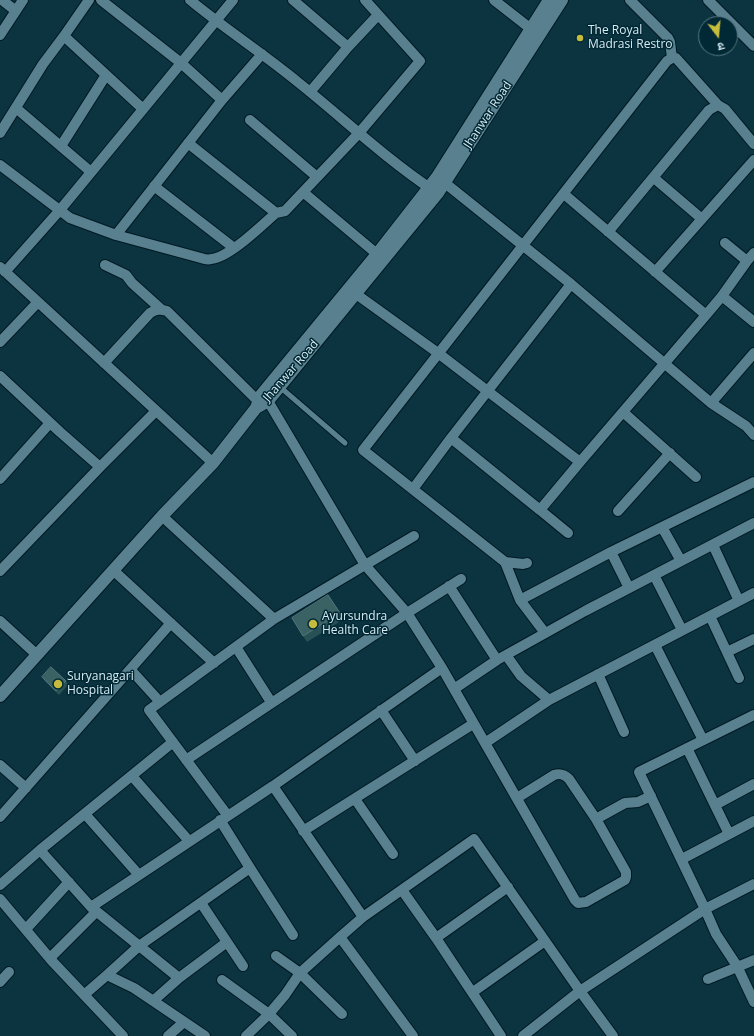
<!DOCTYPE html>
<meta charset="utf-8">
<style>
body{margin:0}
#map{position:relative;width:754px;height:1036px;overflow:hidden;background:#0b3340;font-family:"Open Sans","Noto Sans Devanagari",sans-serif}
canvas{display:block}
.north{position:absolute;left:698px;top:16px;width:40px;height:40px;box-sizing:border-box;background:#002935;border:1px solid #567681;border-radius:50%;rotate:164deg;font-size:11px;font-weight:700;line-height:16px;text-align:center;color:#d6eaf2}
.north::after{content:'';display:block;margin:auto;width:14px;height:18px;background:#c5bc3d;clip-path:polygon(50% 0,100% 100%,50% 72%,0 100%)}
</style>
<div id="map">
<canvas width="754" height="1036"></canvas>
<div class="north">उ</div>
</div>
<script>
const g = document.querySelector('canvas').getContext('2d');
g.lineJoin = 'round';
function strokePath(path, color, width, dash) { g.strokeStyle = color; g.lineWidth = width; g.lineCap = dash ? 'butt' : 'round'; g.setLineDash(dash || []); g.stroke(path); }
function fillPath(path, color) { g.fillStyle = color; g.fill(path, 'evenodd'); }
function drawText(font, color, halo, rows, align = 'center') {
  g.font = font + ' "Open Sans",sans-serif'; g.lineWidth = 3; g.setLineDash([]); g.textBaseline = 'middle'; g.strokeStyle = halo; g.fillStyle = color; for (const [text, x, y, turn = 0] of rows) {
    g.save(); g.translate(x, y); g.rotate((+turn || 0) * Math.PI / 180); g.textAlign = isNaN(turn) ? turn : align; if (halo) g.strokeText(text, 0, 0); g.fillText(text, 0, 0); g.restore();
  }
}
const service = new Path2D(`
 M280 387 345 443`);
const minor = new Path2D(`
 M2 0 16 11
 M101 0 181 63 222 100 116 235
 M190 0C225 29 264 54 299 83 344 119 386 159 434 191
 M293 0 348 47
 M494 0 531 29
 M630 0 668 38 670 42 672 58
 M708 0 754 46
 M0 35 23 0
 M64 36 143 109
 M310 92 348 47 378 15
 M222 100 262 54
 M16 108 91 172
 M250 120 317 177
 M0 133 43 64 64 36 89 0
 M188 143 276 213 285 211 359 133 420 61 365 0
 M61 146 106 75
 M0 165 70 218 116 235 201 258C204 259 208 260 211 259 229 258 262 225 276 213
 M654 178 702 219
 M445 183 571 284 711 403
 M154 186 234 248
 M303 192 377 254
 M564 194 706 315 722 296 754 322
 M608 232 709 110 718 105 725 109 754 144
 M725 243 747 261
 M105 265 126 275 132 283 162 310
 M0 267 213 463
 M5 272 60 210 233 0
 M655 272 754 160
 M571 284 451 438 540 510 580 462
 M356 294 438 353 580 462 706 315
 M722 296 747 261 754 253
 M0 342 38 302
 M754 353 711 403 746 426 754 435
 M104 363 150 313C156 309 160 309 167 311L258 401
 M0 376 60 432 100 467 156 411
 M268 401 365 565 407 613 442 668
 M623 412 696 477
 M0 479 50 423
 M413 489 451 438
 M540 510 568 533
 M618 511 670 453
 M162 516 274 619
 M662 527 681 561
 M713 545 739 601
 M611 552 629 588
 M505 562 363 450 667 61 672 58H676L718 105
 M527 563 523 564 505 562 520 600 545 633
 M113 570 214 663
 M0 571 100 467
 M654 575 682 630
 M449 586 497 660
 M520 600 611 552 754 482
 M710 616 739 678
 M0 621 37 655
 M655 645 703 740
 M236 647 271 702
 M727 652 754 639
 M506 655 521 676 549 700
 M131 670 160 702
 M598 674 624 732
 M454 689 497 660 585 611 754 523
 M381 710 415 761
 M754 715 639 772 705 909 716 934 737 966 754 1002
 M687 748 729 834
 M186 760 407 613 461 579
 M0 765 26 788
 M132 776 189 841
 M517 798 554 775C560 773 564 774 569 779L596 819 626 872V877L625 880 586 902 578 903 575 900 485 743 549 700 754 593
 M355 799 393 854
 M715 805 754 784
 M85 814 139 875
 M228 816 149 710 274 619 414 536
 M0 817 171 623
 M596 819 625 803 638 802 651 796
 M303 831 473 724
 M40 850 173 742
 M682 859 754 821
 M250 868 293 935
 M0 885 40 850 91 907 273 786
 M402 890 436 938 501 1036
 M0 899 52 961 123 1036
 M201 903 243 966
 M91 907 179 978 153 1001
 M363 917 273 786 442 668 485 743
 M26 929 69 882
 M340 937 413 1036
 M436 938 508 887
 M276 956 300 973 342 1014
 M50 958 96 912
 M107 975 139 946 250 868 220 820
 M179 978 227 942
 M708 979 754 960
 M222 980 269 1014 292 1036
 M0 982 9 972
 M473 992 545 941
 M84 995 107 975 134 988 205 1036
 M168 1036 184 1022
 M246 1036 269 1014 285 995 300 973 340 937 363 917 474 839 580 991 613 1036
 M523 1036 580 991 705 909 754 884`);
const tertiary = new Path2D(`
 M256 408 261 395 377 254 437 177 549 0
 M0 696 162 516 213 463 256 408 268 401 438 193 562 0`);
strokePath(service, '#001a23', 7);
strokePath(minor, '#001a23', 12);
strokePath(tertiary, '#001a23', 14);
strokePath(service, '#59808e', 5);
strokePath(minor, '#59808e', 10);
strokePath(tertiary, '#59808e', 12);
fillPath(new Path2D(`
 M328 595 344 619 307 642 303 636Z
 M42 677 66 681 68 685 59 695 45 681Z`), '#275154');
const building = new Path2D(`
 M328 595 340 613 303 636 292 618Z
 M51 667 66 681 56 691 42 677Z`);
fillPath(building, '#3a6265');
strokePath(building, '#52777b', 1);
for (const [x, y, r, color] of [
 [580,38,4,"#c5bc3d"],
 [313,624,5,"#c5bc3d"],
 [58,684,5,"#c5bc3d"]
]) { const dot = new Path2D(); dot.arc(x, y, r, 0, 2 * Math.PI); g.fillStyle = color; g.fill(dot); strokePath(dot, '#002935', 1.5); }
drawText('12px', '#d6eaf2', '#002935', [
 ["The Royal",588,31],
 ["Madrasi Restro",588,45],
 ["Ayursundra",322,617],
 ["Health Care",322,631],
 ["Suryanagari",67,677],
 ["Hospital",67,691]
], 'left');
drawText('12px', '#d6eaf2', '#002935', [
 ["Jhanwar Road",488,115,-57],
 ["Jhanwar Road",291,371,-49]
]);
</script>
